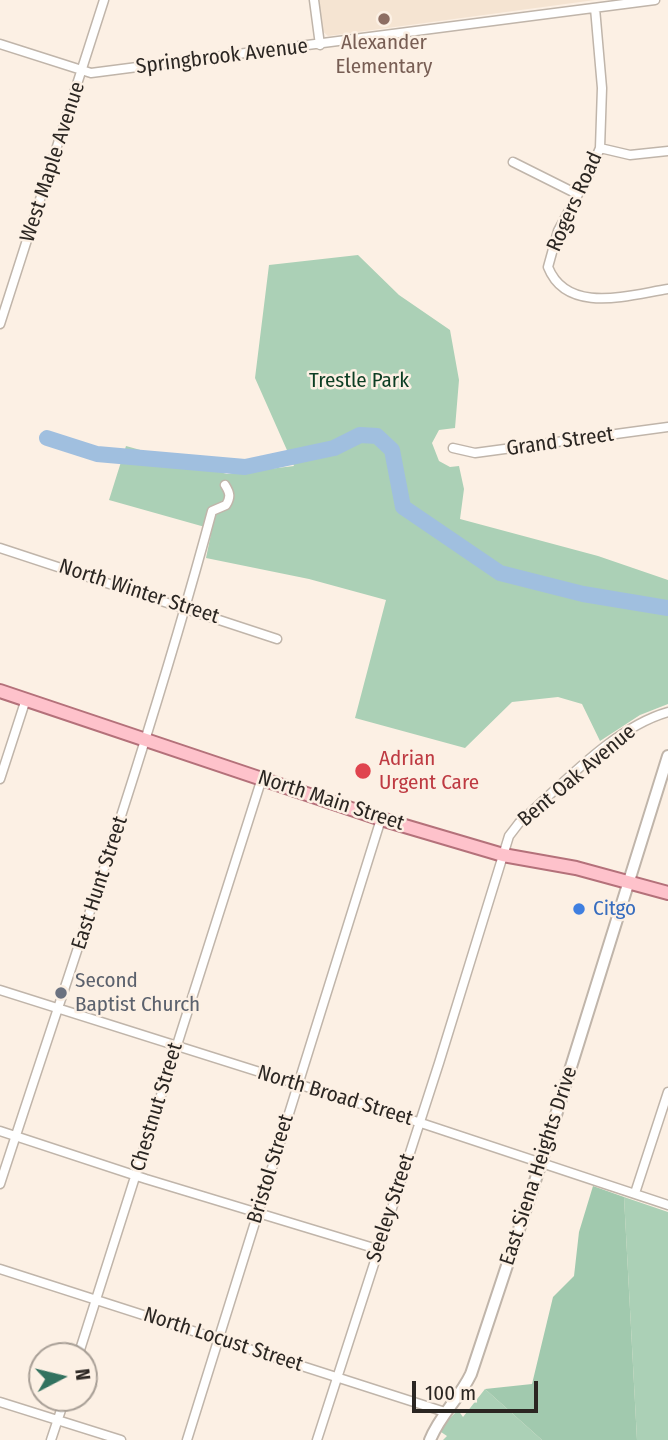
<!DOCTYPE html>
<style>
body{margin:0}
#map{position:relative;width:668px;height:1440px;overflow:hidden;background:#fcf0e4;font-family:"Fira Sans Condensed",sans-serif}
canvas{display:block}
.north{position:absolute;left:28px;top:1342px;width:70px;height:70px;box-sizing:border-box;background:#fcf0e4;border:2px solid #a89f96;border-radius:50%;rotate:83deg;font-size:19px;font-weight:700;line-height:28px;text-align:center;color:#2b2622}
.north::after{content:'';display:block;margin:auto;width:24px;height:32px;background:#32725f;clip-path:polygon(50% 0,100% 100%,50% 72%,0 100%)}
.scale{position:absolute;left:412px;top:1381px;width:126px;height:32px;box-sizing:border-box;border:4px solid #2b2622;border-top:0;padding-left:9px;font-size:21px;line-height:24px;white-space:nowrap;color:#2b2622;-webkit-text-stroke:5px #fcf0e4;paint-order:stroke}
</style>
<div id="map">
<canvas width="668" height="1440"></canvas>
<div class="north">N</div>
<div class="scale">100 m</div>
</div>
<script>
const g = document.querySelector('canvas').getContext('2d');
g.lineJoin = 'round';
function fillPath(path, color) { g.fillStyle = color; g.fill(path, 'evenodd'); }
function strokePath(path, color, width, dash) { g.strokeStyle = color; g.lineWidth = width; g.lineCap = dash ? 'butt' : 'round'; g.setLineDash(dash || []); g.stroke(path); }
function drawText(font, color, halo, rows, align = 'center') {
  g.font = font + ' "Fira Sans Condensed",sans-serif'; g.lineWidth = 5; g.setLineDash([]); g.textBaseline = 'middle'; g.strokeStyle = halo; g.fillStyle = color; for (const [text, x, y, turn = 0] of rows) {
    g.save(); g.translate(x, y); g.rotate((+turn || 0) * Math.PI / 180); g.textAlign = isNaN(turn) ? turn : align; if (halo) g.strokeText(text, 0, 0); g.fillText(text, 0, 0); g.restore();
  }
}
fillPath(new Path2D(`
 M317 0H595L328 36 321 30Z`), '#f5e4d2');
fillPath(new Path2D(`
 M358 255 399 295 450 330 459 380 455 428 439 430 432 443 439 461 450 467 459 466 464 489 460 519 598 556 668 580V704L640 715 600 741 582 704 558 697 512 702 465 748 355 718 386 600 309 579 206 558 212 529 109 500 126 446 227 474 294 466 255 378 269 265Z
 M624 1197 668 1212V1440H637Z
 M485 1389 542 1440H443L447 1436 438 1430 458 1410 463 1417Z`), '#abd0b6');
fillPath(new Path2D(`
 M593 1186 624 1197 637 1440H542L485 1389 532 1384 553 1297 574 1276 579 1232Z`), '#a1c9ae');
strokePath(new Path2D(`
 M47 438 97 454 245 467 334 448 360 435 377 436 392 450 403 507 500 573 583 594 668 608`), '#a0bfdf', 16);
const street = new Path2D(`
 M314 0 320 45
 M595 8 602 88 600 148 589 174 558 231 548 267C567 315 629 295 668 289
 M0 44 91 73 655 0
 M600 148 630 155 668 151
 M513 162 577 194
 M0 324 104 0
 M453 448 475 453 668 427
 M0 548 277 639
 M0 779 26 699
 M0 990 418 1122 668 1205
 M0 1131 146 1179 377 1249
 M0 1184C73 960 151 738 212 511L226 505C231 497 230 493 225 485
 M635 1193 668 1092
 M0 1269 445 1412
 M78 1356 262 778
 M0 1402 121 1440
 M51 1440 65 1398
 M187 1440 381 819
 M317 1440 439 1063 509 836 519 823C561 786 614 727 668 712`);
const secondary = new Path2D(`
 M430 1440C440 1415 459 1399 471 1374L541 1163 668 756`);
const primary = new Path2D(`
 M0 691 381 819 503 855 576 868 668 893`);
strokePath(street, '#c0b5aa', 11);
strokePath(secondary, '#c0b5aa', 14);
strokePath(primary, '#b4717a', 16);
strokePath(street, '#fff', 8);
strokePath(secondary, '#fff', 10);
strokePath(primary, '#fec2cb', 12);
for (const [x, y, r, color] of [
 [384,19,7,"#8d6e63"],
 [363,771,9,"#e0444e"],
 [579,909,7,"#3f7fe0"],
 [61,993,7,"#6b7280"]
]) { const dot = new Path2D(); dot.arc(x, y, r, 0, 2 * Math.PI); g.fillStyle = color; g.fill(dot); strokePath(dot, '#fcf0e4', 2.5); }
drawText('21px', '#785e54', '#fcf0e4', [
 ["Alexander",384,43],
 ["Elementary",384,67]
]);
drawText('21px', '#2b2622', '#fcf0e4', [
 ["Springbrook Avenue",222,57,-7],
 ["West Maple Avenue",53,162,-72],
 ["Rogers Road",575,202,-66],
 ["Grand Street",560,442,-8],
 ["North Winter Street",139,592,18],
 ["Bent Oak Avenue",577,776,-40],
 ["North Main Street",331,801,18],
 ["East Hunt Street",100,883,-72],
 ["North Broad Street",335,1096,17],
 ["Chestnut Street",157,1107,-73],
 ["East Siena Heights Drive",539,1166,-72],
 ["Bristol Street",271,1169,-73],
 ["Seeley Street",391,1208,-72],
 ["North Locust Street",223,1340,18]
]);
drawText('21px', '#0c3d23', '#fcf0e4', [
 ["Trestle Park",359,381]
]);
drawText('21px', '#be3a42', '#fcf0e4', [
 ["Adrian",379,759],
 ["Urgent Care",379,783]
], 'left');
drawText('21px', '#366cbe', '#fcf0e4', [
 ["Citgo",593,909]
], 'left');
drawText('21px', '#5b616d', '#fcf0e4', [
 ["Second",75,981],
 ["Baptist Church",75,1005]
], 'left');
</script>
